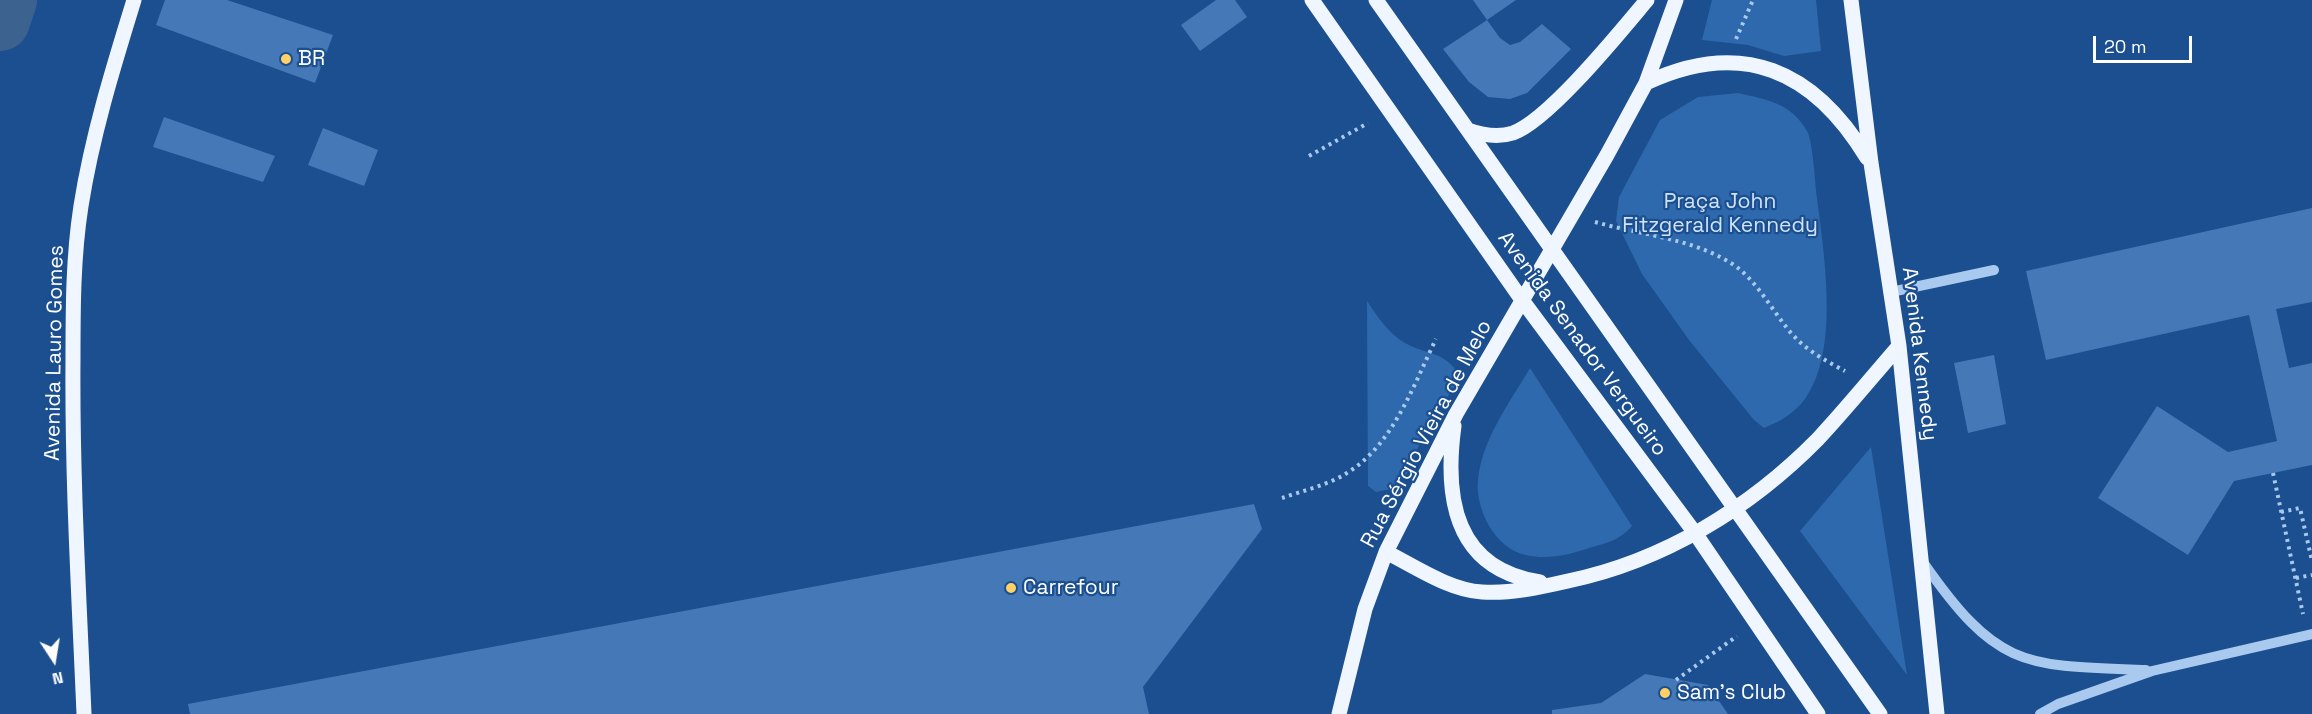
<!DOCTYPE html>
<meta charset="utf-8">
<style>
body{margin:0}
#map{position:relative;width:2312px;height:714px;overflow:hidden;background:#1b4f8f;font-family:"Space Grotesk",sans-serif}
canvas{display:block}
.north{position:absolute;left:24px;top:630px;width:60px;height:60px;-webkit-text-stroke:4px #1b4f8f;paint-order:stroke;rotate:168deg;font-size:16px;font-weight:700;line-height:24px;text-align:center;color:#fff}
.north::after{content:'';display:block;margin:auto;width:21px;height:27px;background:#fff;clip-path:polygon(50% 0,100% 100%,50% 72%,0 100%)}
.scale{position:absolute;left:2093px;top:36px;width:99px;height:27px;box-sizing:border-box;border:3px solid #fff;border-top:0;padding-left:8px;font-size:18px;line-height:21px;white-space:nowrap;color:#fff;-webkit-text-stroke:4px #1b4f8f;paint-order:stroke}
</style>
<div id="map">
<canvas width="2312" height="714"></canvas>
<div class="north">N</div>
<div class="scale">20 m</div>
</div>
<script>
const g = document.querySelector('canvas').getContext('2d');
g.lineJoin = 'round';
function fillPath(path, color) { g.fillStyle = color; g.fill(path, 'evenodd'); }
function strokePath(path, color, width, dash) { g.strokeStyle = color; g.lineWidth = width; g.lineCap = dash ? 'butt' : 'round'; g.setLineDash(dash || []); g.stroke(path); }
function drawText(font, color, halo, rows, align = 'center') {
  g.font = font + ' "Space Grotesk",sans-serif'; g.lineWidth = 4.5; g.setLineDash([]); g.textBaseline = 'middle'; g.strokeStyle = halo; g.fillStyle = color; for (const [text, x, y, turn = 0] of rows) {
    g.save(); g.translate(x, y); g.rotate((+turn || 0) * Math.PI / 180); g.textAlign = isNaN(turn) ? turn : align; if (halo) g.strokeText(text, 0, 0); g.fillText(text, 0, 0); g.restore();
  }
}
fillPath(new Path2D(`
 M1712 0H1816L1821 51 1784 56 1748 45 1702 40Z
 M1738 93C1767 100 1790 102 1807 131 1813 141 1815 184 1817 198 1824 255 1840 350 1805 399 1795 413 1779 422 1764 428L1754 420 1689 340 1642 274 1616 221 1619 197 1660 120 1698 97Z
 M1367 301C1377 316 1389 334 1405 343 1426 355 1441 350 1458 372L1456 384 1425 431 1406 476 1396 488 1376 492 1368 486Z
 M1530 368 1632 526C1620 540 1607 543 1589 548 1569 555 1547 560 1526 555 1495 549 1475 509 1478 480 1482 439 1510 402 1530 368Z
 M1871 447 1907 675 1800 531Z`), '#2e69ad');
strokePath(new Path2D(`
 M0 21 7 0`), '#3c6290', 60);
fillPath(new Path2D(`
 M165 0H227L333 35 315 83 156 25Z
 M1216 0H1235L1247 17 1200 51 1181 25Z
 M1473 0H1516L1487 20Z
 M1487 20 1500 38 1510 45 1520 42 1542 24 1571 49 1527 93 1510 99 1488 97 1469 82 1443 49Z
 M164 117 275 156 263 182 153 147Z
 M323 128 378 150 364 186 308 165Z
 M2312 208V302L2276 309 2289 368 2312 363V465L2234 481 2188 555 2098 498 2157 406 2228 452 2277 441 2249 315 2046 360 2026 271Z
 M1994 355 2006 424 1968 433 1954 363Z
 M1254 504 1262 529 1143 687 1149 714H190L188 704Z
 M1645 674 1708 685 1728 714H1552V710L1601 703Z`), '#4478b7');
strokePath(new Path2D(`
 M1736 39 1753 0
 M1309 156 1368 123
 M1595 222C1641 235 1699 239 1738 268 1758 284 1771 308 1787 328 1802 348 1824 360 1845 371
 M2273 473 2303 614
 M1282 498C1302 491 1328 485 1347 473 1393 445 1413 386 1436 339
 M2281 512 2300 508 2312 561
 M2296 578 2312 575
 M1676 680 1737 636`), '#a9c9ee', 4, [3, 4.5]);
strokePath(new Path2D(`
 M1891 292 1994 270
 M1923 562C1997 668 2022 666 2146 670
 M2040 714 2058 704 2152 671 2312 634`), '#a9c9ee', 10);
strokePath(new Path2D(`
 M1312 0 1522 300 1695 533 1818 714
 M1376 0 1880 714
 M1851 0 1871 163 1899 346 1937 714
 M1646 83C1742 38 1814 70 1867 158
 M1468 130C1482 135 1498 138 1513 133 1549 120 1620 32 1647 0
 M1454 426C1444 499 1455 569 1540 582
 M1386 552C1416 567 1449 590 1482 592 1510 594 1542 587 1568 581 1664 561 1750 508 1818 439 1846 409 1872 377 1899 346
 M84 714C79 596 72 478 73 360 73 309 73 257 81 206 92 136 113 68 134 0
 M1339 714 1365 609 1386 552 1456 414 1607 155 1646 83 1676 0`), '#f0f6ff', 15);
for (const [x, y, r, color] of [
 [286,59,6,"#ffd166"],
 [1011,588,6,"#ffd166"],
 [1665,693,6,"#ffd166"]
]) { const dot = new Path2D(); dot.arc(x, y, r, 0, 2 * Math.PI); g.fillStyle = color; g.fill(dot); strokePath(dot, '#1b4f8f', 2); }
drawText('21px', '#fff', '#1b4f8f', [
 ["BR",298,59],
 ["Carrefour",1023,588],
 ["Sam's Club",1677,693]
], 'left');
drawText('21px', '#cfe3fa', '#1b4f8f', [
 ["Praça John",1720,202],
 ["Fitzgerald Kennedy",1720,226]
]);
drawText('21px', '#fff', '#1b4f8f', [
 ["Avenida Senador Vergueiro",1582,344,54],
 ["Avenida Lauro Gomes",55,353,-89],
 ["Avenida Kennedy",1919,354,83],
 ["Rua Sérgio Vieira de Melo",1427,434,-62]
]);
</script>
